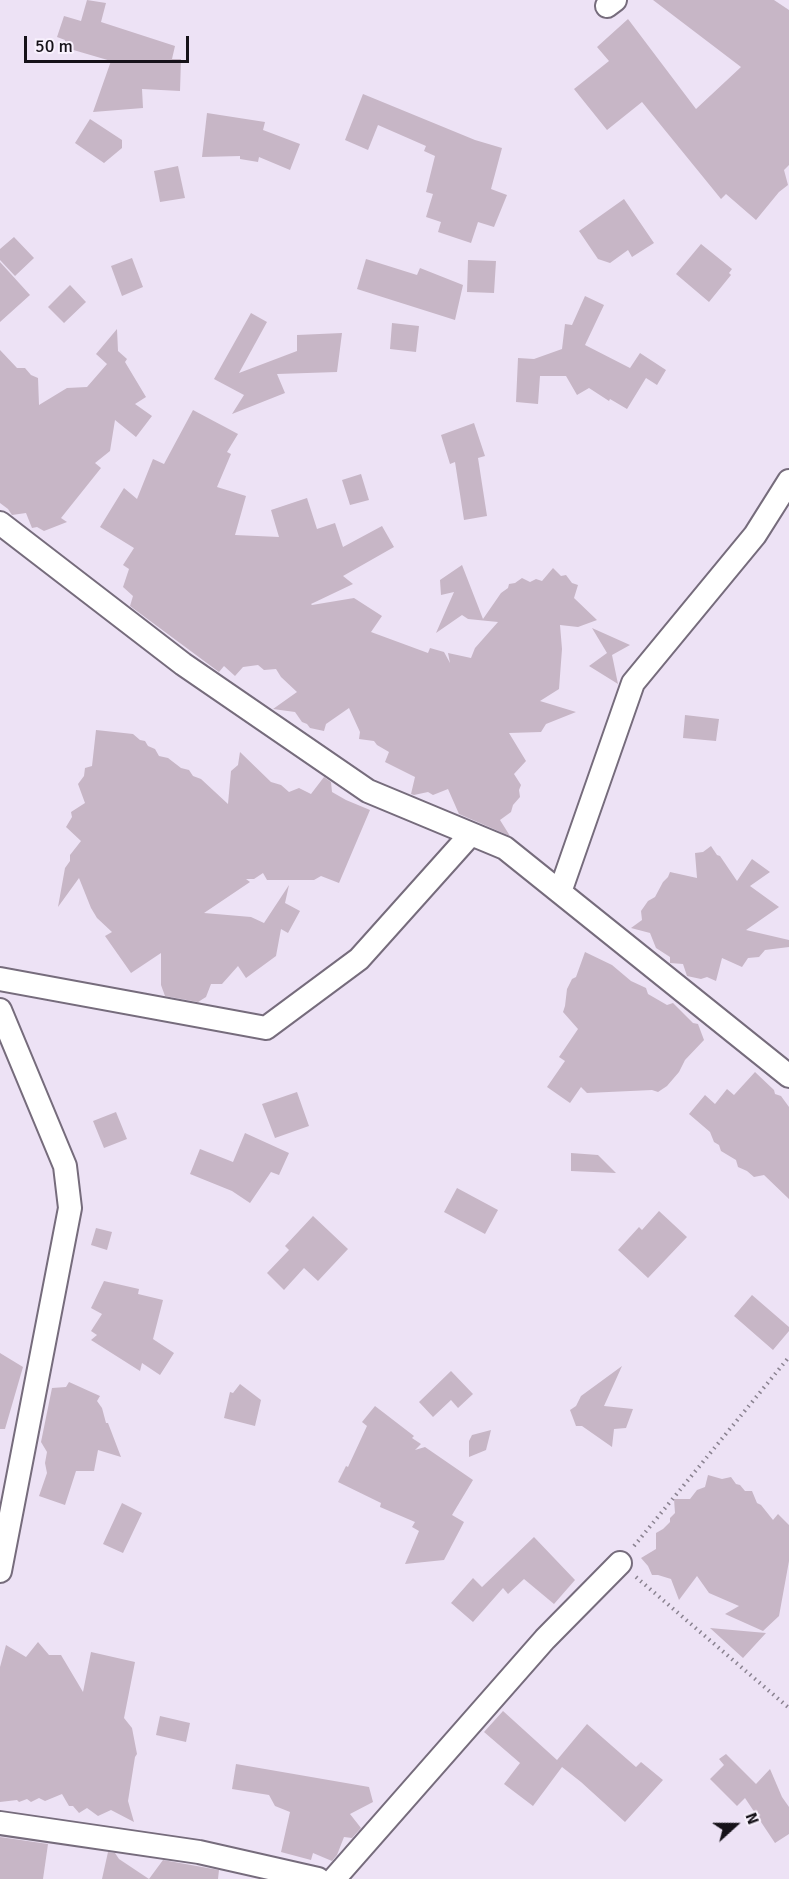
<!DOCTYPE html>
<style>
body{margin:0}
#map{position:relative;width:789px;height:1879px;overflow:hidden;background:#ede2f5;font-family:Signika,sans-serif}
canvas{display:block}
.north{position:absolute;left:705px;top:1795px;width:60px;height:60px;-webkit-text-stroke:4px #f8f1fd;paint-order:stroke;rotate:69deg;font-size:16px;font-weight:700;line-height:24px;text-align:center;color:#161219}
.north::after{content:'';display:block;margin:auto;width:21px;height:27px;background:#161219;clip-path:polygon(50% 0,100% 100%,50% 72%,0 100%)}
.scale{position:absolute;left:24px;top:36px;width:165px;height:27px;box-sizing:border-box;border:3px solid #161219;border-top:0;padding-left:8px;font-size:18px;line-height:21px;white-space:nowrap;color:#161219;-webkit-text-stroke:4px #f8f1fd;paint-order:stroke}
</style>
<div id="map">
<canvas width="789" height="1879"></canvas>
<div class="north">N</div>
<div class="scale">50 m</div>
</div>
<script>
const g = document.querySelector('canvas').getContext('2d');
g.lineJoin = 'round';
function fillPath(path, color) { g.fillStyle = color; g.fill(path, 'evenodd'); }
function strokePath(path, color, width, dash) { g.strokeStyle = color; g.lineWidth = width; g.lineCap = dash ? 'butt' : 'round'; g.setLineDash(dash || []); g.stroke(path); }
fillPath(new Path2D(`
 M87 0 106 3 101 22 175 46 172 59H181L180 91 142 89 143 108 93 112 111 61 70 49 71 47 64 45 65 40 57 37 64 16 81 21Z
 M653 0H774L789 10V165L784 170 788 185 779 192 756 220 726 194 721 199 642 102 607 130 574 89 609 61 597 47 628 19 696 109 741 67Z
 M363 94 475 140 502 148 491 189 507 195 494 227 478 222 471 243 438 232 441 222 426 217 433 194 426 192 435 156 424 151 426 146 378 125 368 150 345 140Z
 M207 113 265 122 263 130 300 144 290 170 259 157 258 162 240 159V156L202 157Z
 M90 119 122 140V148L104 163 75 143Z
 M178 166 185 198 160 202 154 171Z
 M624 199 654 243 632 257 628 250 610 263 598 259 579 231Z
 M14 237 34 258 15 276 0 260V249Z
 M701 244 732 269 729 273 731 275 709 302 676 274Z
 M132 258 143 287 122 296 111 266Z
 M366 259 417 275 420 268 463 285 455 320 357 289Z
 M468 260 496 261 494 293 467 292Z
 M0 262 30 295 0 322Z
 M70 285 86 302 64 323 48 307Z
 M585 296 604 305 585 345 630 368 640 353 666 370 657 385 646 378 627 409 610 399 609 401 589 388 577 395 566 376H540L538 404 516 402 518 358 534 359 562 349 565 324 572 325Z
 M251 313 267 322 239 373 297 351V335L342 333 337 372 277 374 285 393 232 414 244 395 214 379Z
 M392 323 419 326 416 352 390 349Z
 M117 329 118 351 127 359 125 362 146 397 135 404 152 416 136 437 115 420 110 451 95 463 101 468 61 518 67 522 44 531 37 527 32 528 26 513 12 515 8 509 0 503V350L17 368H25L31 375 38 378 39 405 67 388 87 387 107 364 96 354Z
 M193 410 238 434 227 452 231 454 217 487 246 496 235 535 279 537 271 510 307 498 317 529 335 523 343 547 382 526 394 547 343 576 353 584 311 604 312 605 354 598 382 616 371 632 428 653 430 648 444 652 450 663 448 653 471 658 475 648 498 622 468 619 462 615 436 633 454 592 441 595 440 580 462 565 483 619 501 593 508 588 509 584 515 583 522 578 530 582 536 579 542 581 553 568 561 576 566 575 572 583 578 585 574 598 597 620 578 627 560 625 562 649 559 689 540 701 576 712 546 724 541 732 509 733 526 761 514 774 521 785 519 790 520 797 513 805 511 812 500 820 510 836 459 814 448 789 433 795 428 792 414 795 411 794 415 777 385 762 389 752 377 745 374 741 359 739 360 732 349 708 326 724 324 731 310 728 307 724 302 722 295 712 273 709 297 692 281 677 276 669 264 670 258 665 243 667 235 676 224 666 219 672 130 606 133 596 123 587 129 569 123 565 134 548 100 527 124 488 137 499 153 459 164 464Z
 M474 423 485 456 478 458 487 516 464 520 455 462 450 464 441 435Z
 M361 474 369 500 350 505 342 480Z
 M592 628 630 645 612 655 618 684 589 666 607 653Z
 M685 715 719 719 716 741 683 738Z
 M96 730 133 734 140 740 145 741 148 746 155 749 159 756 168 758 181 768 189 770 193 776 201 779 228 804 231 771 238 765 240 752 271 782 281 785 289 792 299 788 311 794 324 777 331 782 332 792 346 800 370 810 339 883 321 876 314 880H267L263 873 254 879H246L250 882 204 913 251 917 264 923 289 885 285 903 300 911 288 933 281 929 276 956 246 978 238 966 222 984H211L206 997 198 1002 165 996 161 985V953L131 973 105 936 112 932 97 918 91 908 79 878 58 907 65 868 70 861V855L81 841 66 827 72 817 71 812 85 803 78 784 84 776 85 768 92 766Z
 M711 846 717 855 720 856 737 881 752 859 770 872 750 886 779 907 746 930 789 940V947L765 950 759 957 748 958 742 967 722 958 716 981 707 977 701 979 687 976 683 964 670 963V957L656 948 650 933 631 928 642 920 641 911 648 901 655 897 663 882 668 877 670 872 697 878 695 853 703 852Z
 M585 952 612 965 631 981 646 988 648 994 667 1005 673 1003 693 1023 698 1024 704 1040 685 1060 679 1072 667 1086 658 1092 652 1090 587 1093 581 1087 570 1103 547 1087 565 1061 559 1057 578 1029 563 1012 565 1006 567 989 572 979 576 977Z
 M755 1072 774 1090 775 1094 781 1096 789 1107V1199L764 1175 754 1177 747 1171 738 1167 736 1160 721 1151 719 1145 714 1142 710 1132 689 1114 705 1095 715 1104 727 1089 734 1095Z
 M297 1092 309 1126 275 1138 262 1104Z
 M116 1112 127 1139 104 1148 93 1121Z
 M245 1133 289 1153 279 1175 271 1172 250 1203 232 1191 190 1174 200 1149 233 1162Z
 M571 1153 598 1155 616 1173 571 1171Z
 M457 1188 498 1210 485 1234 444 1212Z
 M659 1211 687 1237 648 1278 618 1250 639 1227 642 1230Z
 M313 1216 348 1249 318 1281 304 1268 284 1290 267 1273 289 1250 285 1246Z
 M96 1228 112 1232 107 1250 91 1245Z
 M104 1281 139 1289 138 1294 163 1300 153 1339 174 1353 160 1375 142 1363 140 1371 91 1340 97 1335 91 1331 102 1314 91 1308Z
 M752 1295 789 1327V1331L773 1350 734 1316Z
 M0 1353 23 1367 5 1429H0Z
 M622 1366 604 1406 633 1409 626 1428 614 1429 612 1447 582 1426H576L570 1410 576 1406 581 1396Z
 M451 1371 473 1394 458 1408 451 1400 433 1417 419 1402Z
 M69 1382 100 1396 97 1401 102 1408 106 1423H108L121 1457 98 1450 94 1471H76L65 1505 39 1496 47 1473 45 1463 47 1452 41 1442 52 1388 66 1387Z
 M240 1384 261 1400 255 1426 224 1418 230 1392 233 1393Z
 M375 1406 414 1436 412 1438 421 1444 415 1450 425 1447 473 1480 452 1515 464 1522 444 1560 405 1564 419 1531 412 1527 415 1522 380 1507 381 1503 338 1482 346 1466 348 1467 367 1426 362 1422Z
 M491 1430 486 1450 469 1457V1441L472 1435Z
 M708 1475 722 1479 731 1477 736 1484 740 1485 745 1491H752L757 1503 761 1505 773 1520 778 1514 789 1525V1561L779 1616 763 1631 725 1614 739 1606 709 1593 697 1576 679 1600 671 1579 658 1575H652L648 1566 641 1558 656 1549V1533L663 1529 670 1522V1518L675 1513 674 1499H690L697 1490 705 1487Z
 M122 1503 142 1513 123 1553 103 1544Z
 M534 1537 575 1580 554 1604 524 1579 508 1594 503 1588 473 1622 451 1603 473 1578 482 1587Z
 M710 1628 766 1633 743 1658Z
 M38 1642 49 1655H61L83 1692 91 1652 135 1662 124 1718 132 1728 137 1754 135 1757 128 1801 134 1822 111 1810 98 1816 87 1808 79 1813 73 1806H69L62 1794 45 1801 39 1798 31 1802 27 1799 19 1802 17 1800 0 1802V1667L6 1645 26 1657Z
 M503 1711 557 1760 587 1724 636 1767 641 1762 663 1780 625 1822 581 1782 562 1767 533 1806 504 1784 520 1763 484 1732Z
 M160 1716 190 1723 186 1742 156 1735Z
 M726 1754 756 1784 770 1769 782 1797 789 1807V1834L775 1843 745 1798 737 1806 710 1779 724 1765 719 1759Z
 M236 1764 369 1787 373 1802 350 1814 361 1828 352 1838 344 1837 337 1855 332 1861 313 1853 311 1860 281 1852 290 1812 275 1806 269 1795 232 1789Z
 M0 1837 48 1844 43 1879H0Z
 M108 1852 115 1853 119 1859 149 1879 163 1860 219 1870 218 1879H102Z`), '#c7b6c6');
const minor = new Path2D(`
 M607 6 615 0
 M0 523 183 664 368 791 505 848 789 1076
 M560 892 633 683 755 535 789 481
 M0 979 266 1028 359 959 471 834
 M0 1010 65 1166 70 1208 0 1571
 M0 1823 199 1852 318 1879
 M334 1879 545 1639 620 1563`);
strokePath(minor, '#766c7c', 26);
strokePath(new Path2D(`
 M634 1546 789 1357
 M636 1577 789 1708`), '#8a8290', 4, [1.5, 4.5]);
strokePath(minor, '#fff', 22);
</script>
